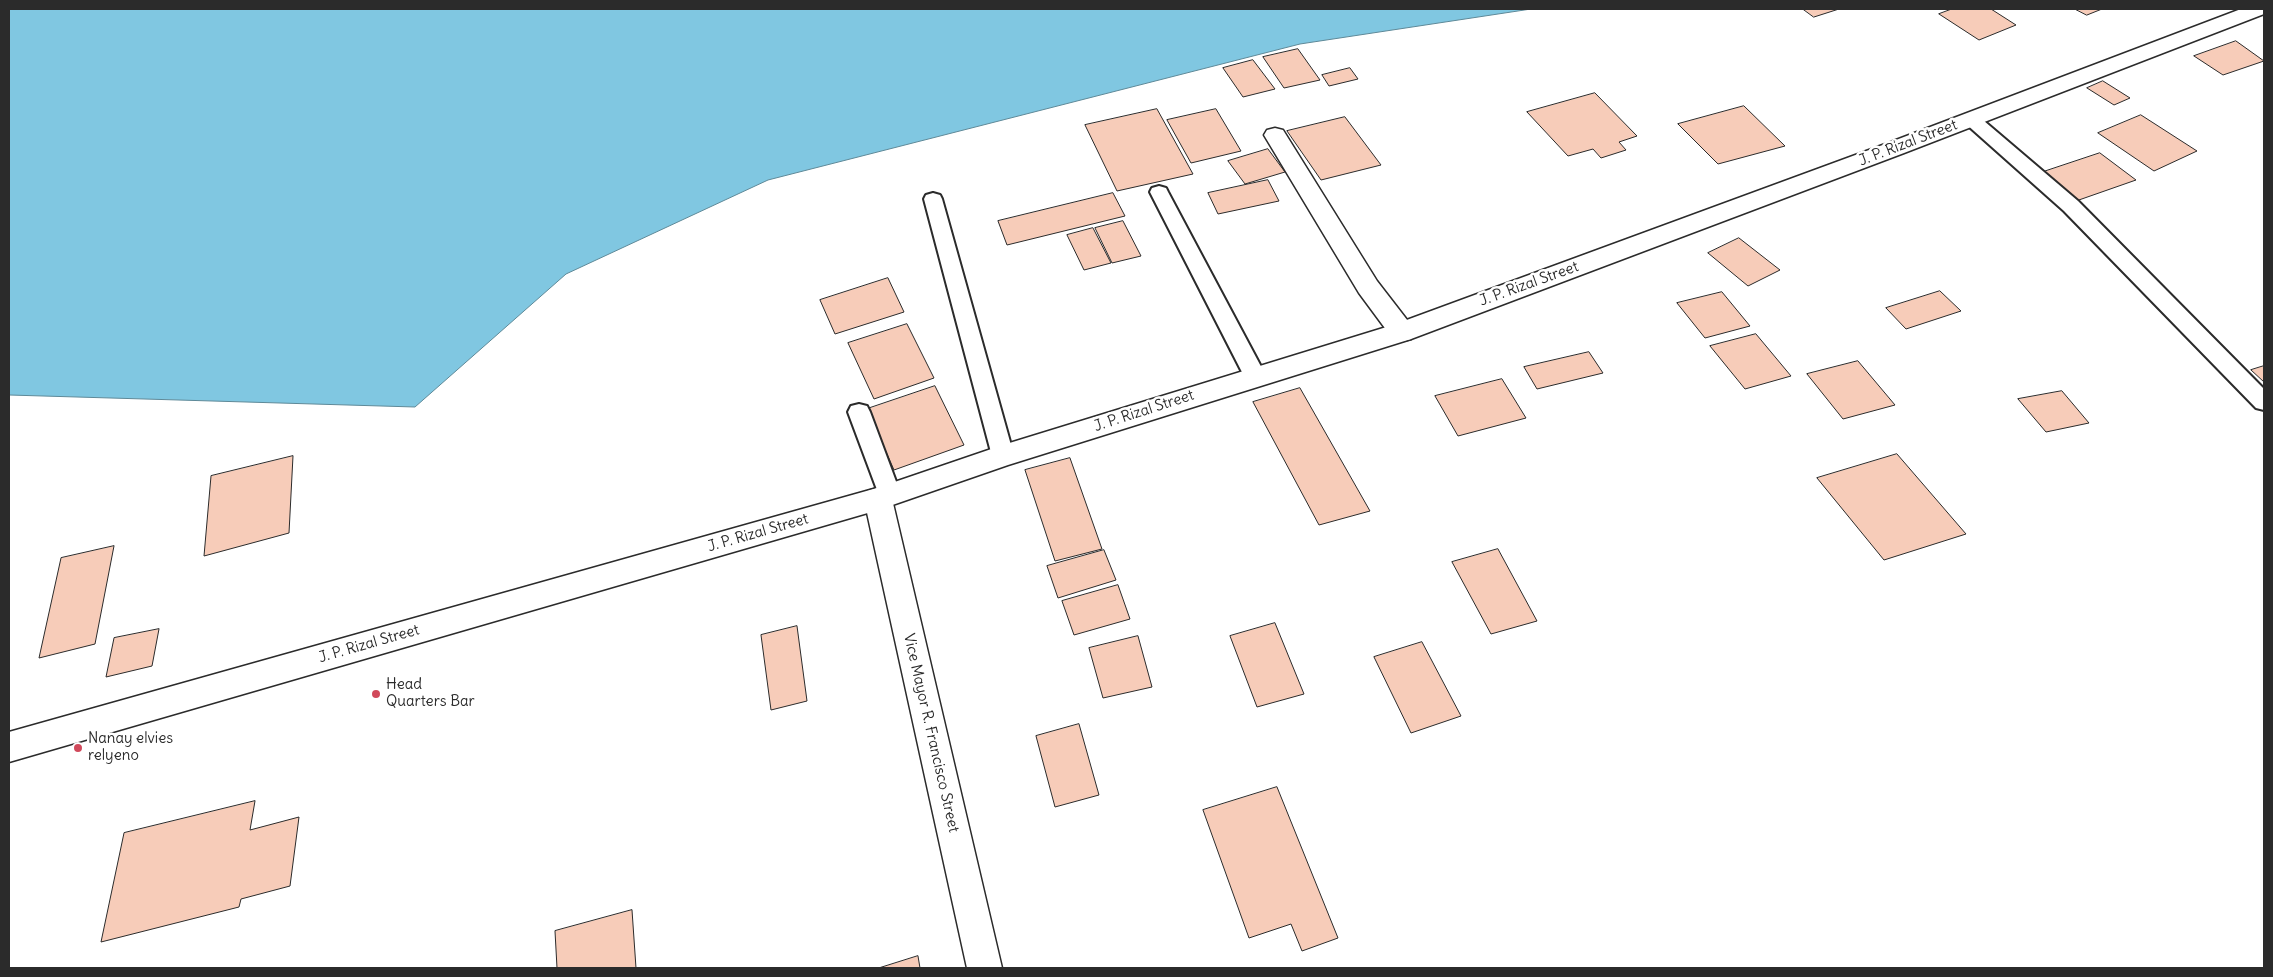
<!DOCTYPE html>
<style>
body{margin:0}
#map{position:relative;width:2273px;height:977px;overflow:hidden;background:#fff;font-family:Delius,sans-serif}
canvas{display:block}
.frame{position:absolute;inset:0;border:10px solid #2b2b2b;pointer-events:none}
</style>
<div id="map">
<canvas width="2273" height="977"></canvas>
<div class="frame"></div>
</div>
<script>
const g = document.querySelector('canvas').getContext('2d');
g.lineJoin = 'round';
function fillPath(path, color) { g.fillStyle = color; g.fill(path, 'evenodd'); }
function strokePath(path, color, width, dash) { g.strokeStyle = color; g.lineWidth = width; g.lineCap = dash ? 'butt' : 'round'; g.setLineDash(dash || []); g.stroke(path); }
function drawText(font, color, halo, rows, align = 'center') {
  g.font = font + ' Delius,sans-serif'; g.lineWidth = 5; g.setLineDash([]); g.textBaseline = 'middle'; g.strokeStyle = halo; g.fillStyle = color; for (const [text, x, y, turn = 0] of rows) {
    g.save(); g.translate(x, y); g.rotate((+turn || 0) * Math.PI / 180); g.textAlign = isNaN(turn) ? turn : align; if (halo) g.strokeText(text, 0, 0); g.fillText(text, 0, 0); g.restore();
  }
}
const water = new Path2D(`
 M9 9H1531L1300 44 768 180 566 274 415 407 9 395Z`);
fillPath(water, '#80c7e1');
strokePath(water, '#5e8998', 1);
const building = new Path2D(`
 M1803 9H1839L1814 17Z
 M1952 9H1991L2016 25 1979 40 1939 14Z
 M2075 9H2102L2087 15Z
 M2236 41 2264 61 2223 75 2194 56Z
 M1298 49 1320 80 1284 88 1263 57Z
 M1253 60 1275 89 1243 97 1223 68Z
 M1350 68 1358 79 1329 86 1322 75Z
 M2103 81 2130 98 2114 105 2087 88Z
 M1595 93 1637 136 1619 142 1626 150 1601 158 1593 149 1568 156 1527 112Z
 M1744 106 1785 146 1718 164 1678 124Z
 M1157 109 1193 174 1117 191 1085 125Z
 M1216 109 1241 151 1191 163 1167 120Z
 M2141 115 2197 151 2154 171 2098 133Z
 M1345 117 1381 165 1321 180 1287 131Z
 M1268 149 1285 172 1245 184 1228 161Z
 M2100 153 2136 180 2076 201 2040 173Z
 M1268 180 1279 201 1218 214 1208 193Z
 M1113 193 1125 216 1007 245 998 221Z
 M1123 221 1141 256 1112 263 1095 228Z
 M1093 228 1111 263 1084 270 1067 235Z
 M1739 238 1780 270 1748 286 1708 253Z
 M888 278 904 312 835 334 820 300Z
 M1940 291 1961 311 1906 329 1886 308Z
 M1722 292 1750 326 1705 338 1677 303Z
 M907 324 934 378 874 399 848 343Z
 M1756 334 1791 376 1745 389 1710 346Z
 M1589 352 1603 373 1537 389 1524 367Z
 M1858 361 1895 405 1843 419 1807 374Z
 M2264 366V382L2251 370Z
 M1502 379 1526 418 1458 436 1435 396Z
 M935 386 964 445 894 470 867 409Z
 M1300 388 1370 511 1319 525 1253 402Z
 M2062 391 2089 423 2046 432 2018 399Z
 M1897 454 1966 534 1884 560 1817 478Z
 M293 456 289 533 204 556 211 476Z
 M1070 458 1102 549 1055 561 1025 470Z
 M114 546 95 644 39 658 61 558Z
 M1498 549 1537 621 1491 634 1452 562Z
 M1104 550 1116 580 1058 598 1047 566Z
 M1118 585 1130 619 1074 635 1062 601Z
 M1275 623 1304 694 1257 707 1230 636Z
 M797 626 807 701 771 710 761 635Z
 M159 629 152 666 106 677 114 638Z
 M1138 636 1152 687 1103 698 1089 648Z
 M1422 642 1461 716 1411 733 1374 657Z
 M1079 724 1099 795 1055 807 1036 736Z
 M1277 787 1338 938 1302 951 1291 924 1249 938 1203 810Z
 M255 801 250 830 299 817 290 886 241 899 239 907 101 942 124 833Z
 M632 910 636 968H557L555 931Z
 M918 956 920 968H879Z`);
fillPath(building, '#f7ccb9');
strokePath(building, '#2b2b2b', 1);
const lane = new Path2D(`
 M1971 113 1977 115 2078 201 2264 389V410L2256 408 2064 211 1965 123 1962 119 1965 115Z
 M1159 186 1166 188 1168 192 1266 376 1262 382 1255 384 1248 382 1244 376 1150 192 1152 188Z
 M933 193 940 195 942 199 1014 456 1011 462 1003 465 995 462 992 456 924 199 926 195Z
 M859 404 867 406 870 412 901 495 898 501 890 504 882 501 879 495 848 412 851 406Z`);
const street = new Path2D(`
 M1275 128 1283 130 1377 281 1411 325 1415 332 1411 339 1402 341 1393 339 1359 293 1264 135 1267 130Z
 M878 488 888 491 892 499 1002 968H967L864 499 868 491Z`);
const secondary = new Path2D(`
 M2241 9H2264V14L1904 153 1411 339 1008 465 878 510 9 762V732L877 488 1003 445 1393 325 1888 143Z`);
strokePath(lane, '#2b2b2b', 4);
strokePath(street, '#2b2b2b', 3);
strokePath(secondary, '#2b2b2b', 3);
fillPath(lane, '#fff');
fillPath(street, '#fff');
fillPath(secondary, '#fff');
for (const [x, y, r, color] of [
 [376,694,5,"#d1495b"],
 [78,748,5,"#d1495b"]
]) { const dot = new Path2D(); dot.arc(x, y, r, 0, 2 * Math.PI); g.fillStyle = color; g.fill(dot); strokePath(dot, '#fff', 2); }
drawText('15px', '#2b2b2b', '#fff', [
 ["J. P. Rizal Street",1908,143,-21],
 ["J. P. Rizal Street",1529,284,-20],
 ["J. P. Rizal Street",1144,411,-18],
 ["J. P. Rizal Street",758,533,-16],
 ["J. P. Rizal Street",369,644,-16],
 ["Vice Mayor R. Francisco Street",931,733,77]
]);
drawText('15px', '#2b2b2b', '#fff', [
 ["Head",386,685],
 ["Quarters Bar",386,702],
 ["Nanay elvies",88,739],
 ["relyeno",88,756]
], 'left');
</script>
